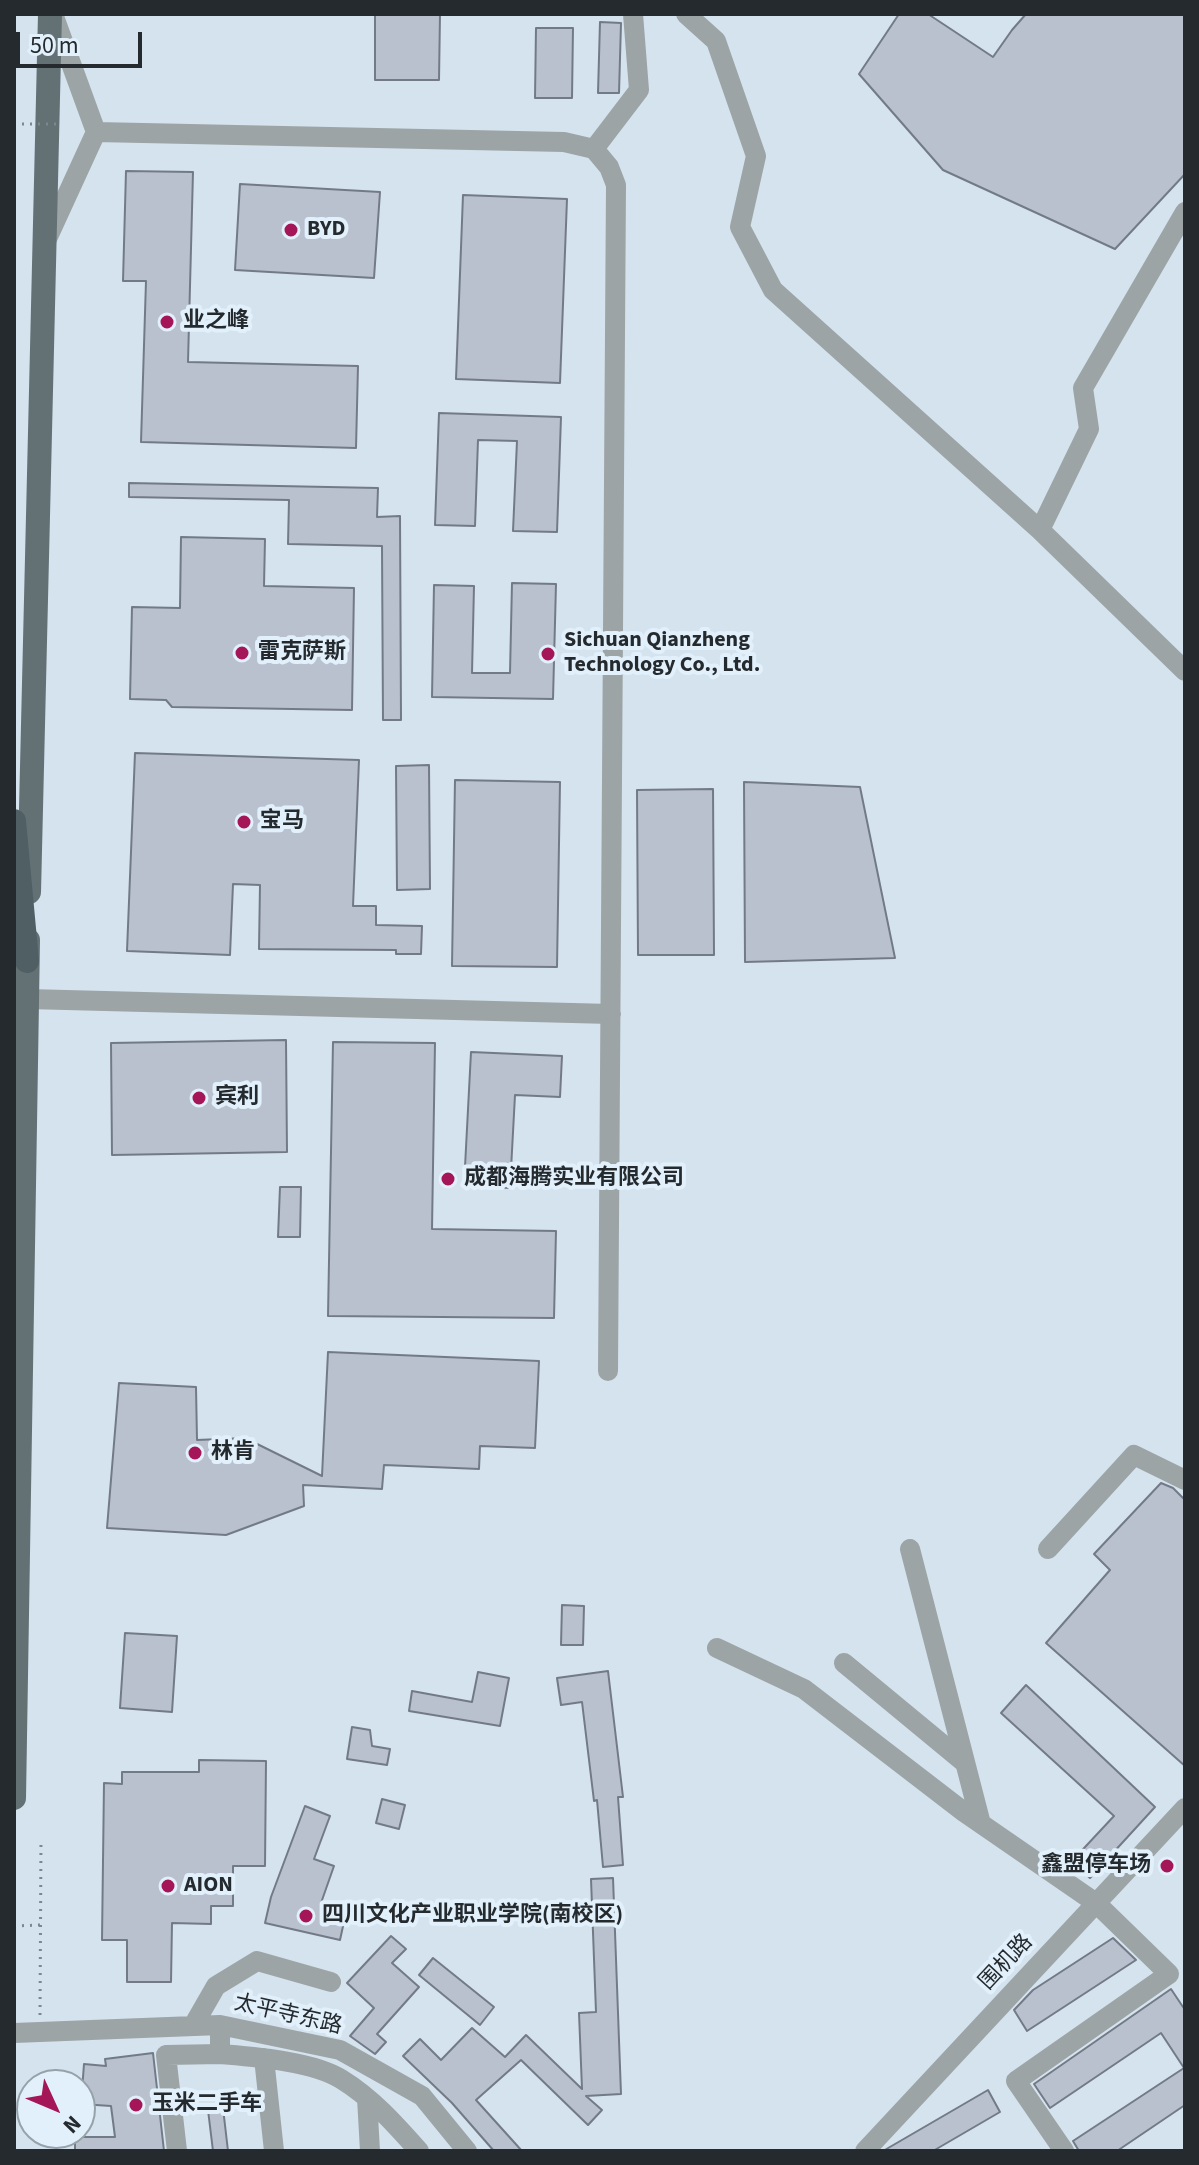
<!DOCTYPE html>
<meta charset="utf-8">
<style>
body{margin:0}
#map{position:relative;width:1199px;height:2165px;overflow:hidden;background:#d4e3ee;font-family:"Source Sans 3",sans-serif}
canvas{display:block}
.frame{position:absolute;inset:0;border:16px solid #252a2e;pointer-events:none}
.north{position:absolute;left:16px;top:2069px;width:80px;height:80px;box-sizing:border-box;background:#e1f0fb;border:2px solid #96a1a9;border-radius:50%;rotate:134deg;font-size:22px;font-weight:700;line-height:32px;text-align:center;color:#252a2e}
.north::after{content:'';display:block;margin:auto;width:28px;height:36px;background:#a51659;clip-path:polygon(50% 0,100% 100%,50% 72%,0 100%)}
.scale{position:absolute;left:16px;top:32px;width:126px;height:36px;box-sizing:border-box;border:4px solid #252a2e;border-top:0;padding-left:10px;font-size:24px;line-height:28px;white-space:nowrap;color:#252a2e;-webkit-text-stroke:6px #e1f0fb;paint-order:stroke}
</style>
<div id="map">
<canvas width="1199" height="2165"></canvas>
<div class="frame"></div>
<div class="north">N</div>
<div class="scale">50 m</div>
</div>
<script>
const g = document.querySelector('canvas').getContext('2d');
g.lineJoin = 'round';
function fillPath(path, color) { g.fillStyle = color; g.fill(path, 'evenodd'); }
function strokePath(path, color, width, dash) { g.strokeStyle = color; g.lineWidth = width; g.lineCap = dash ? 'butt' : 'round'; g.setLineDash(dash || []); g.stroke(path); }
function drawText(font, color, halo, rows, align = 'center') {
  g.font = font + ' "Source Sans 3","Noto Sans SC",sans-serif'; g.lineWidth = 8; g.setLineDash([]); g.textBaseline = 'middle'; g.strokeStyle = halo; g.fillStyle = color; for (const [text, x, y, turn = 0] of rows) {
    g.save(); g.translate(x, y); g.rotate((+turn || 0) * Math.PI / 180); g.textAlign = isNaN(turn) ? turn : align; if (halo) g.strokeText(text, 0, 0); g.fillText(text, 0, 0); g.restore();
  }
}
const building = new Path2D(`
 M375 14H440L439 80H375Z
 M899 14H928L993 57 1012 30 1026 14H1185V174L1115 249 943 170 859 74Z
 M600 22 621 23 619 93H598Z
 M536 28H573L572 98H535Z
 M126 171 193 172 188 362 358 366 356 448 141 442 146 281H123Z
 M240 184 380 192 374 278 235 270Z
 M463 195 567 199 560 383 456 379Z
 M439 413 561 417 557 532 513 531 517 441 478 440 475 526 435 525Z
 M129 483 378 488 377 517 400 516 401 720H383L382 546 288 544 289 500 129 497Z
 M181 537 265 539 264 586 354 588 352 710 172 707 166 700 130 699 132 607 180 608Z
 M512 583 556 584 553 699 432 697 434 585 474 586 472 673H510Z
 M135 753 359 760 353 906H376V925L422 926 421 954H396V950L259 949 260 885 233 884 230 955 127 951Z
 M429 765 430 889 397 890 396 766Z
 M455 780 560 782 557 967 452 966Z
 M744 782 860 787 895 958 745 962Z
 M713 789 714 955H638L637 790Z
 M286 1040 287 1152 112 1155 111 1043Z
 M333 1042 435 1043 432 1229 556 1231 554 1318 328 1316Z
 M471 1052 562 1056 560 1097 515 1095 510 1188 464 1186Z
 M280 1187H301L300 1237H278Z
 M328 1352 539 1361 535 1448 480 1446 479 1469 384 1465 382 1489 303 1485 304 1506 226 1535 107 1528 119 1383 196 1387 197 1440 245 1438 322 1476Z
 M1161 1483 1173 1488 1185 1500V1766L1046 1643 1110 1570 1094 1554Z
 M562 1605 584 1606 583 1645H561Z
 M125 1633 177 1636 172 1712 120 1708Z
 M608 1671 623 1797H618L623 1865 603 1867 597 1800 594 1801 582 1702 561 1705 557 1678Z
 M478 1672 509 1678 500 1726 409 1711 412 1691 472 1702Z
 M1026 1685 1155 1807 1090 1878 1072 1861 1114 1816 1001 1713Z
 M352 1727 370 1730 372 1746 390 1749 387 1765 347 1759Z
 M199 1760 266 1761 265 1866H233V1906H211V1924L172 1923 171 1982H127V1940H102L104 1783 122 1784V1772H199Z
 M382 1799 405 1805 399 1829 376 1823Z
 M305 1806 330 1816 314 1859 334 1866 321 1903 347 1908 340 1940 265 1923 271 1897Z
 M613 1878 621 2094 586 2096 602 2110 588 2125 521 2060 476 2100 522 2151H494L452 2103 403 2056 420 2039 441 2060 472 2028 505 2057 526 2035 582 2089 579 2013 596 2012 591 1879Z
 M391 1936 406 1949 392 1963 419 1987 377 2034 386 2042 375 2054 350 2036 374 2008 347 1983Z
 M1113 1938 1136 1960 1027 2031 1014 2010 1033 1990Z
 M433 1958 494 2007 480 2025 419 1975Z
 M1171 1989 1185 2010V2105L1117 2151H1079L1073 2141 1184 2068 1161 2033 1050 2108 1034 2084Z
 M153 2053 164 2151H75V2137H115L111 2106 81 2104 84 2064 106 2066 105 2059Z
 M988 2090 1000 2112 933 2151H883Z
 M223 2108 228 2151H213L208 2110Z`);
fillPath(building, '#b9c1cf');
strokePath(building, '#737a87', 2);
strokePath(new Path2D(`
 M40 2015 41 1839`), '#7d878f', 3, [2, 6]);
strokePath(new Path2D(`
 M686 14 716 41 756 156 740 227 773 290 1040 530 1185 671
 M96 132 564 142 594 149 609 167 616 185 608 1371
 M594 149 639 90 633 14
 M46 241 96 132 53 14
 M1040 530 1089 429 1083 388 1185 212
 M27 999 611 1014
 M910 1549 981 1824
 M1048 1549 1134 1455 1185 1480
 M717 1648 804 1689 964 1812 1096 1903 1169 1974 1016 2081 1064 2151
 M844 1663 965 1763
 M220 2025V2054C254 2057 312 2061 341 2079 372 2098 395 2124 419 2151
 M193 2026 216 1986 257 1961 331 1982
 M14 2033 220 2025 340 2050 422 2096 467 2151
 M264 2058 274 2151
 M367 2098 370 2151
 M177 2151 166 2055 220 2054
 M865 2151 1185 1808`), '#9ca4a6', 20);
strokePath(new Path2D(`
 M29 892 50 14
 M14 1798 28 940`), '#637175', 24);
strokePath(new Path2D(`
 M14 821 27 961`), '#4f5f64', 24);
strokePath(new Path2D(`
 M14 124H60
 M14 1926 40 1925`), '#7d878f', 3, [2, 6]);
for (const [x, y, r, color] of [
 [291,230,8,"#a51659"],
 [167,322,8,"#a51659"],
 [242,653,8,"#a51659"],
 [548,654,8,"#a51659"],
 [244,822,8,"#a51659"],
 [199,1098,8,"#a51659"],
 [448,1179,8,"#a51659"],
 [195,1453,8,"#a51659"],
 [1167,1866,8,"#a51659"],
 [168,1886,8,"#a51659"],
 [306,1916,8,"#a51659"],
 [136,2105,8,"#a51659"]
]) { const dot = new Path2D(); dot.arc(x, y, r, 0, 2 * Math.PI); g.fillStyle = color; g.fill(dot); strokePath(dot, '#e1f0fb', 3); }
drawText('bold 22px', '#252a2e', '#e1f0fb', [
 ["BYD",307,230],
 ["业之峰",183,322],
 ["Sichuan Qianzheng",564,641],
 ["Technology Co., Ltd.",564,666],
 ["雷克萨斯",258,653],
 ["宝马",260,822],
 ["宾利",215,1098],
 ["成都海腾实业有限公司",464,1179],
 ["林肯",211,1453],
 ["鑫盟停车场",1151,1866,"right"],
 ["AION",184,1886],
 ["四川文化产业职业学院(南校区)",322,1916],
 ["玉米二手车",152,2105]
], 'left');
drawText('22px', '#252a2e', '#e1f0fb', [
 ["围机路",1007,1963,-47],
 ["太平寺东路",288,2016,13]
]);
</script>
